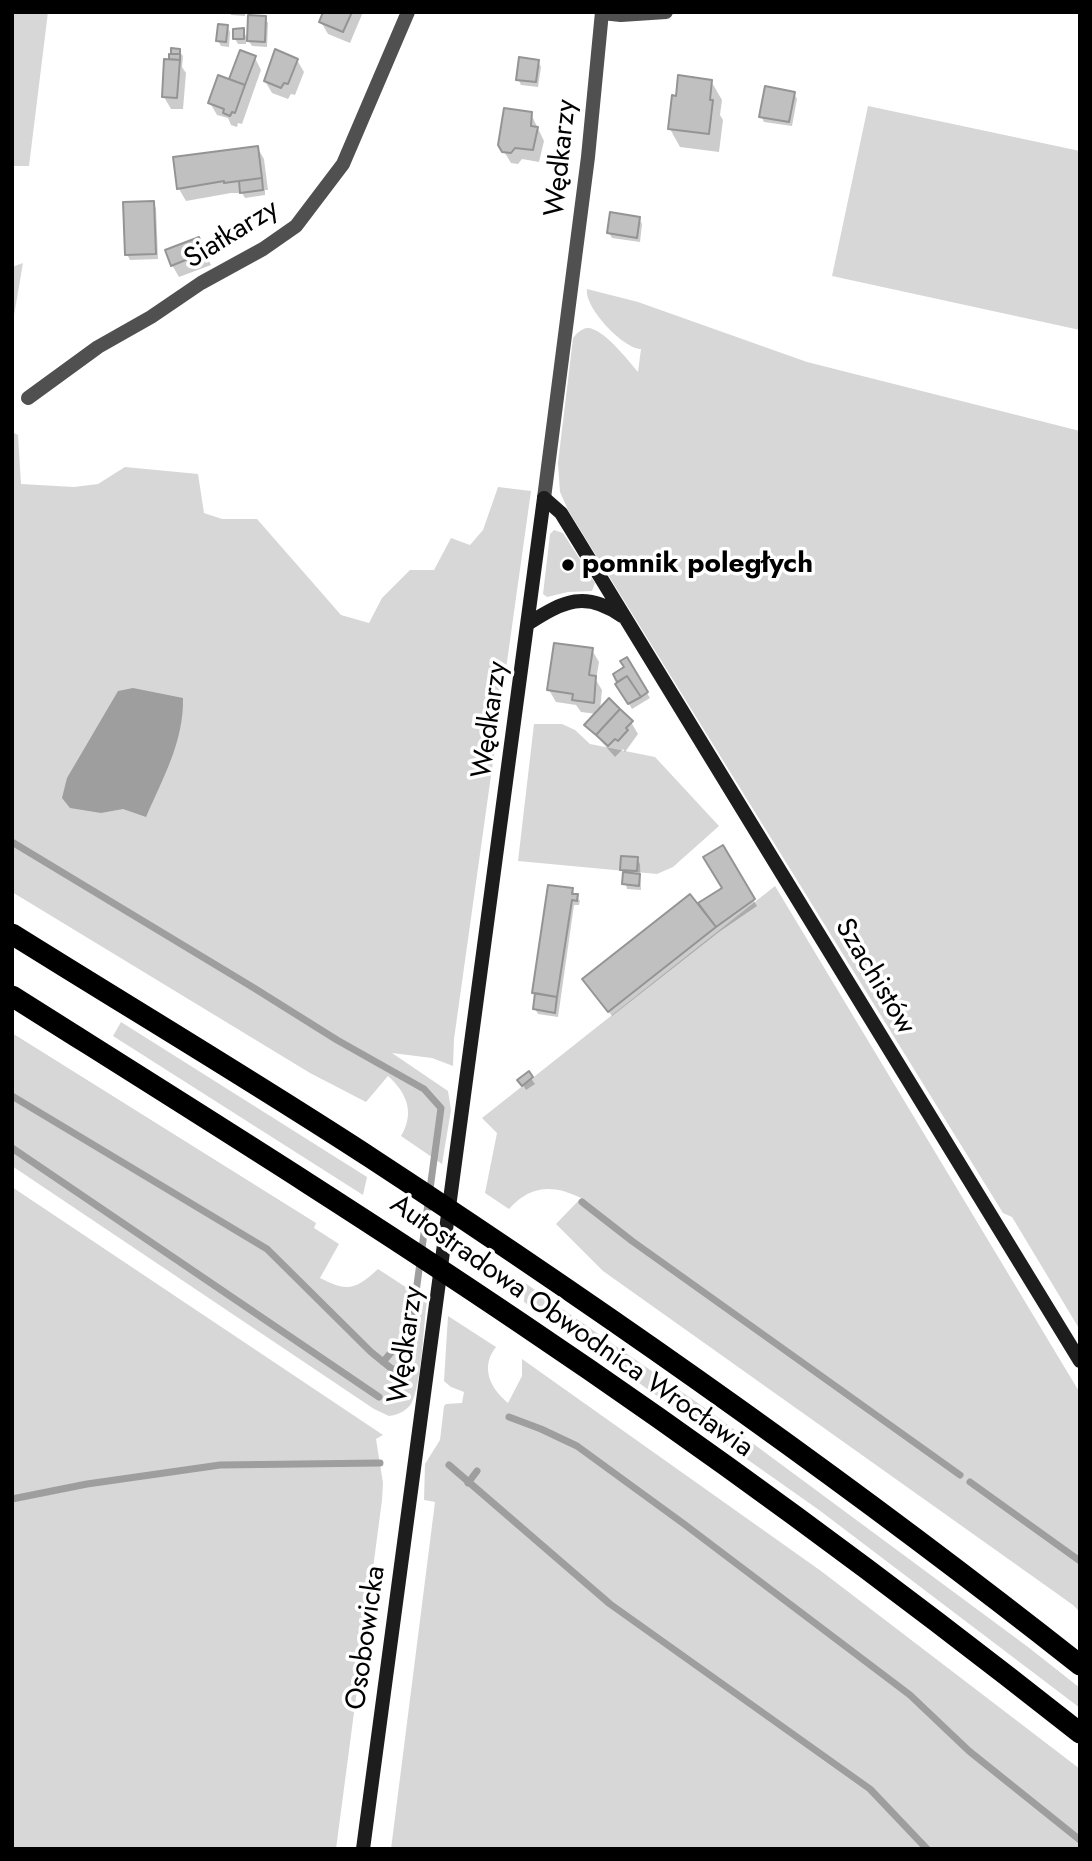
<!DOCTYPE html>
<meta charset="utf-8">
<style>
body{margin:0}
#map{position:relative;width:1092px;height:1861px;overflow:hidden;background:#fff;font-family:Jost,sans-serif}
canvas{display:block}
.frame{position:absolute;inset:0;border:14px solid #000;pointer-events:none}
</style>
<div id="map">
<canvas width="1092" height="1861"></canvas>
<div class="frame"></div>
</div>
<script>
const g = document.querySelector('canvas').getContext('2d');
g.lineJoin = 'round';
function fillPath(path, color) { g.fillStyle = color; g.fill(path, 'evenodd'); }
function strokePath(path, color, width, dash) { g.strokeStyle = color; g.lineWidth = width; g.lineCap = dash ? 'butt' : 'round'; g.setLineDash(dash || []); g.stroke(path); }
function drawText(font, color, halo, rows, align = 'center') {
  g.font = font + ' Jost,sans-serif'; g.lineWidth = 7; g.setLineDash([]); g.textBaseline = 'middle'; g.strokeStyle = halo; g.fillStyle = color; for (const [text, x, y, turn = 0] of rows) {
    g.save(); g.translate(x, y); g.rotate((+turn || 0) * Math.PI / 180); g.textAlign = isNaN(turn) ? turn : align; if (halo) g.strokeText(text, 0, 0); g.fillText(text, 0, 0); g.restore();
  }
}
fillPath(new Path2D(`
 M12 12H48L29 166H12Z
 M868 106 1080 151V330L832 276Z
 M23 263 12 327V267Z
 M587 289 638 302 807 362 1080 431V1330L1012 1217 1003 1213 568 510 560 492 558 463 573 338C576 334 581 329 587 328 602 327 628 360 638 372L641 349C624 349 584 308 587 289Z
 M12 432 18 435 21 484 74 487 98 484 125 467 198 474 204 513 222 519H257L341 615 369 623 382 598 410 570H434L451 538 470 545 483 530 498 487 531 491 454 1039 453 1066 432 1058 392 1053 448 1091 451 1110 442 1164 401 1136C415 1113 407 1093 388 1076L366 1102 310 1073 12 892Z
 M554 530 563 533 595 583 592 591 568 592 547 597 543 594 550 534Z
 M534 724H562L575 730 590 744 655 757 719 826 673 867 657 874 518 861Z
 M775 886 1080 1393V1612L1073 1605 603 1271 556 1224 581 1198C553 1184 530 1185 509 1209L485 1193 497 1133 482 1118Z
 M121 1022 367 1177 363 1195 113 1036Z
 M12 1033 316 1223 314 1228 339 1244 320 1278C348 1292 355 1290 378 1269L427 1301C423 1328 422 1380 412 1402 408 1411 397 1415 389 1416L374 1409 12 1166Z
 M12 1187 383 1435 376 1439 383 1483 382 1500 336 1849H12Z
 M525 1283 705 1408 1028 1647 1080 1688V1708L819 1510 524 1302Z
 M448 1316 496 1347C480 1367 490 1388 508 1403L522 1376V1359L821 1571 1080 1769V1849H391L435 1502 424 1500 425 1464 440 1440 444 1406 446 1404 462 1403 464 1392 451 1387 444 1381Z`), '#d7d7d7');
fillPath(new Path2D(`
 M133 688 183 698C184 741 163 778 146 817L123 809 101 813 70 808 62 798 67 778 118 691Z`), '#9e9e9e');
fillPath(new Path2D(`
 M230 12H245V16L231 15Z
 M326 12H363L350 43 328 34 321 22Z
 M265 18 268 23 267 47 252 46 246 37V44H238L235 39 243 30 248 40Z
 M227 26 230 32 229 47 221 46 218 41Z
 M179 51 183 56 182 67 186 73 183 109H171L164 97 170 59Z
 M241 53 255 58 261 70 242 124 238 123 237 127 231 125 228 118 217 115 210 103 230 81Z
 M297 60 304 72 295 95 291 94 288 99 272 93 265 81Z
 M538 61 541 67 538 87 521 85 518 79Z
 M711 81 722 100 720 115 723 120 719 152 680 147 670 129Z
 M794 93 797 99 792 126 764 122 761 116Z
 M531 114 544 141 539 162 522 159 518 164 511 163 500 145Z
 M257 147 264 159 268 190H265V195L245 198 242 193H231L186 201 179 189 175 158Z
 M153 203 156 208 158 259 130 260 127 254Z
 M639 218 642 224 640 242 612 238 609 233Z
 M198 239 211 265 179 277 172 265Z
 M592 650 599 662 596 680 602 690 600 710 631 722 638 734 625 752 623 749 615 757 587 725 597 714 581 712 576 705 556 702 549 690Z
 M626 659 650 698 632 709 617 684 620 682 615 675 626 668Z
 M722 848 757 906 719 932 612 1016 587 985 724 888Z
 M637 859 640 864 641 890 627 889 622 870Z
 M572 890 580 901 579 905H574L558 1017 538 1014 535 1009 536 996 534 993Z
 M528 1074 535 1084 526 1090 520 1080Z`), '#0003');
strokePath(new Path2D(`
 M12 842 254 988 337 1040 424 1089 441 1108 411 1329 383 1362
 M12 1096 267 1249 371 1352 392 1369H400
 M12 1148 379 1397
 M582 1202 632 1241 960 1475
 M509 1417 541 1429 577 1446 684 1524 910 1695 969 1751 1080 1840
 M449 1465 610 1604 870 1789 927 1849
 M970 1482 1080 1561
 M468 1483 477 1471
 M12 1499 87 1484 220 1465 380 1463`), '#9e9e9e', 7);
const building = new Path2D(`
 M323 12H352L343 32 319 22Z
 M248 15 266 16 265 42 247 41Z
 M218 24 228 25 226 42 216 41Z
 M244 28V39H233V29Z
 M171 48 180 49V54H171Z
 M275 49 298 59 288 84 284 83 281 88 264 81Z
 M240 50 256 56 245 85 229 79Z
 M169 54H180V60L169 59Z
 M519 57 539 60 536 82 516 80Z
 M164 59 180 60 177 98 162 97Z
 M218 75 245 85 235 113 232 112 230 116 223 113 224 109 208 103Z
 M678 75 712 80 710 100H713L709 134 668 129 672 95 676 96Z
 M765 86 795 92 789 122 759 117Z
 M504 108 532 112 531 126 538 127 533 150 515 148 511 153 502 152 498 145Z
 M258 146 262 178 224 183V181L177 189 173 157Z
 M262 178 263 190 240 193 239 181Z
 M154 201 156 254 125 255 123 202Z
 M610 212 640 217 637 238 607 233Z
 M199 237 205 252 171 266 165 250Z
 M554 643 593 648 589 675 596 676 594 703 572 700 573 694 547 690Z
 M627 657 648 692 641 697 627 676 617 682 613 674 624 667 620 661Z
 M627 676 641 697 628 704 615 684Z
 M609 698 620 709 596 735 584 725Z
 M620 709 633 721 626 728 628 730 618 741 615 739 608 746 596 735Z
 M723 845 755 899 716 927 698 903 722 888 703 857Z
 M621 856 638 857 637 871 620 870Z
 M623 872 640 874 639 886 622 884Z
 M548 885 573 888 572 894H578L577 901 572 900 557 997 532 993Z
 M690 894 716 927 608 1012 582 979Z
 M535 993 557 997 555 1013 533 1009Z
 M529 1071 533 1077 522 1086 517 1080Z`);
fillPath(building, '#c0c0c0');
strokePath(building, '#949494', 2);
strokePath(new Path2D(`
 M602 13 621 15 666 12
 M28 398 98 347 151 317 201 283 263 249 296 226 343 164 408 12
 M544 498 588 157 602 12`), '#505050', 14);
strokePath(new Path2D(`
 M544 498 561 513 577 539 1080 1361
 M529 623C564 601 585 590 622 616
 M363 1849 544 498`), '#1d1d1d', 14);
strokePath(new Path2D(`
 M12 934C132 1009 253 1081 371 1158 614 1317 852 1485 1080 1665
 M12 996C183 1104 355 1211 522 1324 714 1453 899 1590 1080 1733`), '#000', 21);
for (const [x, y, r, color] of [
 [568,565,7,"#000"]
]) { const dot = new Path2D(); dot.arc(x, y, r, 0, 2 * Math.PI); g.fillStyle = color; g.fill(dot); strokePath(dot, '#fff', 2.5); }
drawText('28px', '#000', '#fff', [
 ["Wędkarzy",562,158,-84],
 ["Siatkarzy",232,235,-32],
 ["Wędkarzy",491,720,-82],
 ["Szachistów",874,977,59],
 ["Autostradowa Obwodnica Wrocławia",571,1327,35],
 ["Wędkarzy",407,1345,-82],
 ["Osobowicka",367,1638,-82]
]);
drawText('bold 28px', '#000', '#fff', [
 ["pomnik poległych",582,565]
], 'left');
</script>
